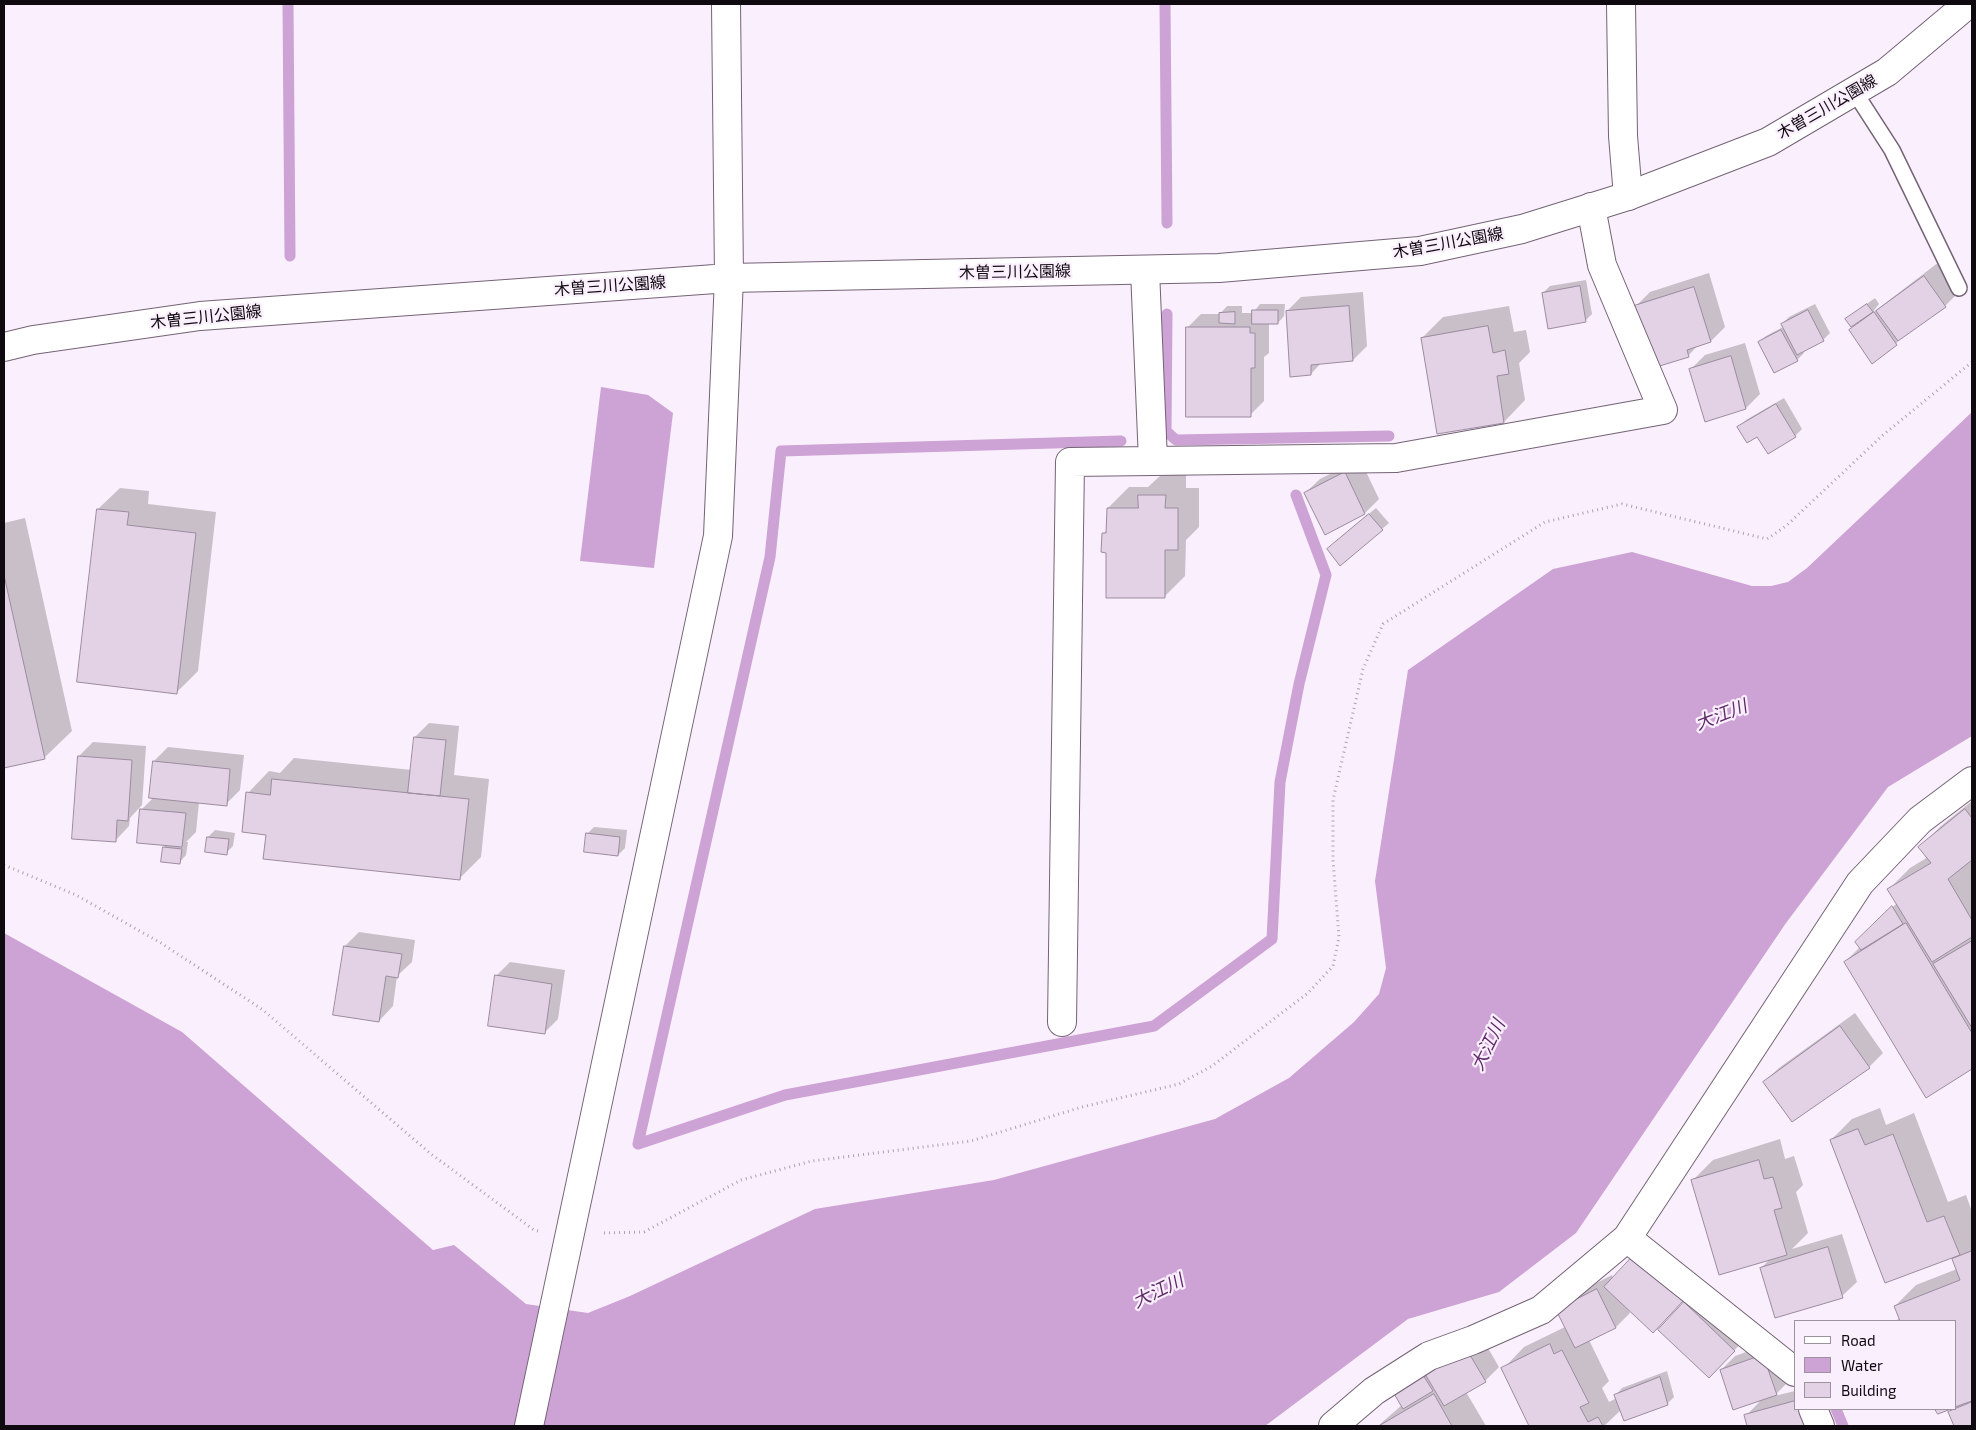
<!DOCTYPE html>
<meta charset="utf-8">
<style>
body{margin:0}
#map{position:relative;width:1976px;height:1430px;overflow:hidden;background:#faeffc;font-family:"Exo 2",sans-serif}
canvas{display:block}
.frame{position:absolute;inset:0;border:5px solid #0f0910;pointer-events:none}
.legend{position:absolute;left:1794px;top:1320px;width:162px;height:90px;box-sizing:border-box;background:#faeffc;border:1px solid #9c939e;margin:0;padding:6px 9px;list-style:none;font-size:15px;color:#0f0910}
.legend li{display:flex;align-items:center;gap:10px;height:25px}
.legend b{width:25px;border:1px solid #9c939e}
</style>
<div id="map">
<canvas width="1976" height="1430"></canvas>
<div class="frame"></div>
<ul class="legend">
<li><b style="height:6px;background:#fff"></b>Road</li>
<li><b style="height:14px;background:#cda2d5"></b>Water</li>
<li><b style="height:14px;background:#e3d1e6"></b>Building</li>
</ul>
</div>
<script>
const g = document.querySelector('canvas').getContext('2d');
g.lineJoin = 'round';
function fillPath(path, color) { g.fillStyle = color; g.fill(path, 'evenodd'); }
function strokePath(path, color, width, dash) { g.strokeStyle = color; g.lineWidth = width; g.lineCap = dash ? 'butt' : 'round'; g.setLineDash(dash || []); g.stroke(path); }
function drawText(font, color, halo, rows, align = 'center') {
  g.font = font + ' "Exo 2","Noto Sans JP",sans-serif'; g.lineWidth = 4.5; g.setLineDash([]); g.textBaseline = 'middle'; g.strokeStyle = halo; g.fillStyle = color; for (const [text, x, y, turn = 0] of rows) {
    g.save(); g.translate(x, y); g.rotate((+turn || 0) * Math.PI / 180); g.textAlign = isNaN(turn) ? turn : align; if (halo) g.strokeText(text, 0, 0); g.fillText(text, 0, 0); g.restore();
  }
}
fillPath(new Path2D(`
 M601 387 648 395 673 413 654 568 580 561Z
 M1972 412V736L1888 787 1786 923 1576 1233 1499 1292 1408 1319 1265 1426H4V933L182 1032 433 1250 454 1245 526 1304 588 1313 630 1296 815 1209 994 1180 1215 1119 1289 1078 1354 1022 1379 994 1386 968 1375 881 1408 670 1553 569 1632 552 1752 586H1771L1788 582 1807 568Z`), '#cda2d5');
fillPath(new Path2D(`
 M1939 262 1959 292 1945 306 1902 336 1896 344 1850 330 1860 321 1847 319 1854 313 1875 298 1879 304 1871 314Z
 M1709 273 1725 327 1711 341 1699 344 1688 356 1636 306 1650 292Z
 M1586 280 1592 314 1585 321 1543 293 1550 286Z
 M1363 292 1367 346 1353 360 1322 362 1311 374 1287 311 1301 297Z
 M1260 304H1285L1284 316 1278 323H1269V353L1264 357V401L1250 415 1187 328 1201 314H1220L1227 306H1242V313H1253Z
 M1815 304 1830 333 1823 340 1803 351 1804 353 1797 360 1759 342 1766 336 1783 327 1782 324 1789 317Z
 M1509 306 1514 332 1526 330 1530 352 1519 363 1525 400 1504 422 1422 338 1443 317Z
 M1745 343 1760 394 1746 408 1690 370 1705 355Z
 M1784 398 1802 429 1795 436 1758 435 1739 427 1746 420Z
 M1360 459 1379 499 1365 513 1305 493 1320 479Z
 M1161 475H1186V488H1199V527L1186 540 1185 576 1164 597 1108 551 1103 534 1108 529V508L1129 487H1148Z
 M120 488 149 491 148 504 216 512 198 671 177 692 98 509Z
 M1376 508 1389 523 1382 529 1335 542Z
 M25 518 72 731 44 758 4 767V523Z
 M429 723 459 726 454 775 489 779 481 857 460 878 267 834 248 793 269 771 280 773 294 758 412 770 415 737Z
 M93 742 146 746 142 805 130 818 129 826 115 841 79 756Z
 M168 747 244 755 240 790 226 804 199 802 196 832 186 842H188L186 855 180 862 164 847 167 844 142 809 154 797V761Z
 M1972 801V858L1970 860 1972 864V1068L1926 1096 1845 962 1860 947 1857 942 1897 903 1889 889 1910 868 1928 857 1920 847 1941 826Z
 M594 827 627 830 625 848 618 855 587 834Z
 M215 830 235 833 233 846 226 853 208 837Z
 M359 932 415 940 412 962 397 976 393 1006 379 1021 345 946Z
 M510 962 565 970 558 1019 544 1033 496 976Z
 M1855 1013 1883 1053 1869 1067 1764 1082 1779 1068Z
 M1880 1108 1886 1125 1914 1113 1948 1202 1966 1195 1972 1212V1426H1955L1950 1412 1956 1405 1955 1321H1895L1900 1318 1895 1306 1916 1285 1957 1269 1953 1260 1960 1253 1886 1282 1831 1140 1852 1119Z
 M1780 1139 1785 1159 1794 1156 1803 1185 1796 1192 1808 1233 1792 1249 1842 1234 1857 1282 1842 1296 1761 1268 1770 1259 1692 1181 1713 1160Z
 M1612 1275 1613 1279 1696 1286 1667 1317 1627 1307 1630 1313 1616 1327 1589 1340 1609 1381 1602 1388 1609 1402 1617 1398 1616 1395 1622 1388 1667 1371 1674 1397 1667 1404 1621 1410 1604 1426H1531L1503 1369 1524 1347 1565 1327 1571 1296Z
 M1699 1289 1748 1336 1723 1362 1685 1303Z
 M1481 1336 1499 1367 1485 1381 1466 1392 1486 1426H1378L1402 1405V1386Z
 M1777 1341 1791 1379 1776 1394 1721 1370 1735 1356Z
 M1795 1391V1409H1826L1831 1426H1749L1746 1416 1762 1399Z`), '#0003');
strokePath(new Path2D(`
 M288 4 290 256
 M1165 4 1167 223
 M1167 314 1166 431 1176 440 1389 436
 M638 1144 785 1095 1154 1026 1272 939 1280 782 1299 684 1326 575 1296 495
 M638 1144 770 557 781 451 1121 441
 M1836 1409 1843 1426`), '#cda2d5', 11);
const building = new Path2D(`
 M1924 276 1946 307 1898 341 1876 311Z
 M1580 286 1586 322 1548 329 1542 293Z
 M1694 287 1711 342 1687 350 1689 357 1653 368 1634 306Z
 M1867 304 1873 312 1851 327 1845 319Z
 M1349 306 1353 361 1311 365V375L1290 377 1286 311Z
 M1252 310H1278V324H1252Z
 M1808 310 1824 341 1797 355 1781 324Z
 M1235 312V324L1219 323V313Z
 M1874 312 1897 345 1872 364 1849 330Z
 M1488 326 1493 353 1505 350 1509 374 1497 376 1504 423 1437 434 1421 338Z
 M1186 327H1250V333H1255V368H1251V417H1186Z
 M1781 330 1798 361 1774 373 1758 342Z
 M1731 356 1746 409 1705 422 1689 369Z
 M1776 404 1796 437 1768 454 1757 437 1747 443 1737 427Z
 M1345 472 1365 514 1325 535 1304 493Z
 M1138 495H1166L1165 508H1178V550H1165V598H1106V553L1101 552 1102 533H1106L1107 508H1138Z
 M97 509 129 512 127 525 196 533 177 694 77 682Z
 M1369 514 1383 530 1340 566 1327 549Z
 M4 575 45 759 4 768Z
 M414 737 446 740 440 796 408 793Z
 M78 756 132 760 128 821 117 820 116 842 72 839Z
 M153 761 230 769 227 806 149 798Z
 M272 779 469 799 460 880 263 859 266 835 242 832 246 792 270 795Z
 M140 809 186 813 182 847 137 843Z
 M1965 809 1972 818V860L1948 879 1972 920V937L1932 962 1887 889 1931 863 1918 847Z
 M586 833 620 837 618 856 584 852Z
 M207 837 229 839 227 855 205 852Z
 M163 847 182 849 180 864 161 862Z
 M1892 906 1903 924 1861 950 1855 942Z
 M1906 923 1972 1033V1069L1926 1098 1844 962Z
 M1972 941V1028L1933 964Z
 M344 946 402 954 398 978 386 976 379 1022 333 1015Z
 M495 975 552 984 545 1034 488 1026Z
 M1840 1026 1870 1068 1792 1122 1763 1082Z
 M1858 1129 1865 1145 1893 1134 1927 1222 1944 1216 1960 1255 1885 1283 1830 1140Z
 M1759 1160 1764 1179 1773 1177 1782 1208 1774 1210 1787 1255 1719 1275 1691 1180Z
 M1828 1247 1843 1298 1775 1318 1760 1268Z
 M1972 1251V1401L1955 1407V1321H1900L1894 1306 1960 1280 1952 1259Z
 M1634 1255 1683 1301 1653 1333 1604 1287Z
 M1597 1289 1616 1328 1575 1348 1556 1310Z
 M1684 1302 1735 1351 1709 1378 1658 1330Z
 M1550 1344 1554 1354 1562 1350 1589 1403 1580 1407 1588 1422 1598 1417 1603 1426H1529L1501 1368Z
 M1467 1350 1486 1382 1444 1406 1425 1374Z
 M1763 1355 1777 1395 1733 1410 1720 1370Z
 M1423 1375 1433 1391 1403 1409 1393 1392Z
 M1660 1377 1668 1405 1624 1421 1614 1395Z
 M1434 1394 1452 1426H1379Z
 M1795 1401V1409H1808L1813 1426H1747L1744 1415Z
 M1972 1402V1426H1954L1948 1412Z
 M1935 1409H1951L1938 1414Z`);
fillPath(building, '#e3d1e6');
strokePath(building, '#9c8b9f', 1);
const lane = new Path2D(`
 M1854 91 1892 150 1959 288`);
const street = new Path2D(`
 M1621 4 1623 136 1628 196
 M1153 461 1396 458 1663 410 1602 265 1591 207
 M1062 1022 1070 462 1153 461 1145 270
 M1627 1238 1795 1372
 M1813 1409 1820 1426
 M1333 1426 1374 1391 1429 1356 1473 1340 1541 1310 1627 1238 1860 883 1920 820 1972 781`);
const secondary = new Path2D(`
 M4 347 33 340 200 316 729 278 1219 268 1420 251 1522 229 1628 196 1768 142 1887 72 1968 4
 M529 1426 718 536 729 278 726 4`);
strokePath(lane, '#746376', 18);
strokePath(street, '#746376', 30);
strokePath(secondary, '#746376', 30);
strokePath(new Path2D(`
 M4 865 76 895 161 943 263 1010 431 1154 534 1230 538 1231
 M604 1233 644 1232 741 1180 812 1161 971 1141 1082 1107 1179 1084 1212 1066 1308 993 1333 966 1339 937 1333 860V800L1363 669 1383 624 1545 522 1622 504 1767 539 1786 526 1883 435 1972 362`), '#aca3ae', 3, [1, 4]);
strokePath(lane, '#fff', 15);
strokePath(street, '#fff', 28);
strokePath(secondary, '#fff', 28);
drawText('16px', '#0f0910', '#faeffc', [
 ["木曽三川公園線",1827,107,-30],
 ["木曽三川公園線",1448,243,-10],
 ["木曽三川公園線",1015,272,-1],
 ["木曽三川公園線",610,286,-4],
 ["木曽三川公園線",206,317,-6]
]);
drawText('italic 18px', '#5f2b68', '#faeffc', [
 ["大江川",1721,715,-21],
 ["大江川",1488,1045,-64],
 ["大江川",1158,1291,-26]
]);
</script>
